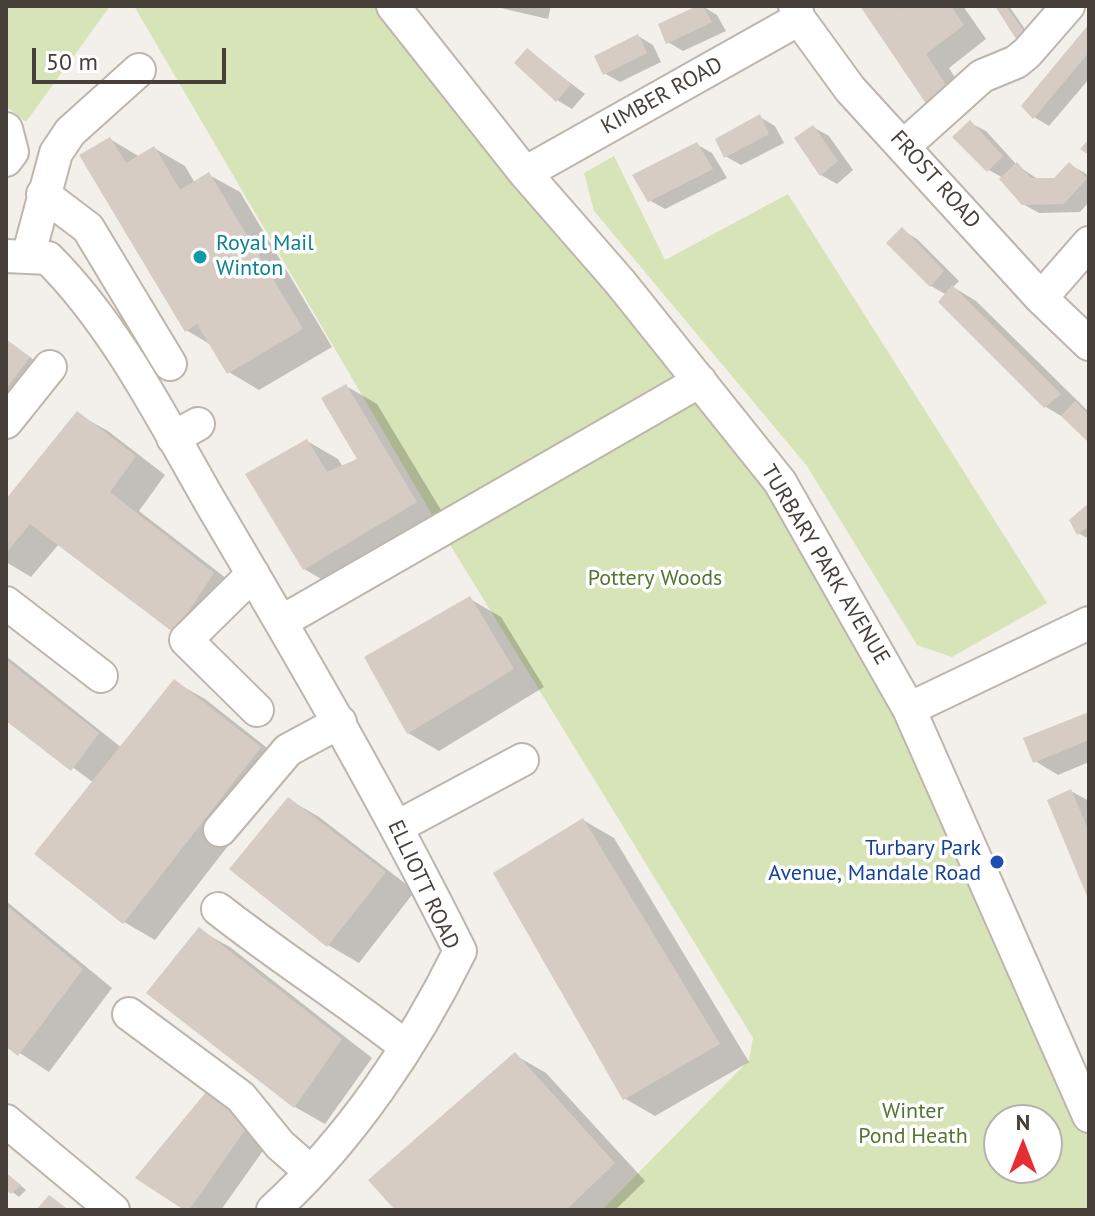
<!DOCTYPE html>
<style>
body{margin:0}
#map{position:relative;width:1095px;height:1216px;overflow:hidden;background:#f3efea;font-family:"PT Sans",sans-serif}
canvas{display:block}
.frame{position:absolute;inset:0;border:8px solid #473f39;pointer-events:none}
.north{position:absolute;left:983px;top:1104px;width:80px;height:80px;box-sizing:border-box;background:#fff;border:2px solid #b5b2b0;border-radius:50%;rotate:0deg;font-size:22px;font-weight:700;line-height:32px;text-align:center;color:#473f39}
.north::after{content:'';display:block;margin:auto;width:28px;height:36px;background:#e72d2f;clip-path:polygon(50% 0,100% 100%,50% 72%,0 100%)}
.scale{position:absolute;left:32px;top:48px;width:194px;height:36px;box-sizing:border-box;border:4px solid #473f39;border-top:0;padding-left:10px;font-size:24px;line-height:28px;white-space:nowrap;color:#473f39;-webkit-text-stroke:6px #fff;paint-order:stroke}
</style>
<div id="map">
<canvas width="1095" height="1216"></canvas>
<div class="frame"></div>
<div class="north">N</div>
<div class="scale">50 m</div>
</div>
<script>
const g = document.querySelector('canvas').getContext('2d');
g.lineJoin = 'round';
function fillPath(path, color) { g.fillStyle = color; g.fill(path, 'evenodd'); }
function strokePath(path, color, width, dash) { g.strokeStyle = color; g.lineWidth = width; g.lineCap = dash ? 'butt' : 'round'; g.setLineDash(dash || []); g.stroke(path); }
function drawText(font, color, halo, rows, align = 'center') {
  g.font = font + ' "PT Sans",sans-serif'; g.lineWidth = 7; g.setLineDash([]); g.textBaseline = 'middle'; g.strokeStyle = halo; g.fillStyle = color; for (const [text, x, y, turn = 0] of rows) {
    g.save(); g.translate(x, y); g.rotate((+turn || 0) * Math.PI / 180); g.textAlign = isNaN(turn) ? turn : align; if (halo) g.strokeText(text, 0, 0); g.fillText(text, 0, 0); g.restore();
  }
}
fillPath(new Path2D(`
 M6 6H110L26 122 6 106Z
 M134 6H378L700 381 909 709 1089 1116V1210H602L749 1060 753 1038 441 530ZM999 1120H1047V1168H999Z
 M614 156 665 260 788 194 1047 603 952 657 917 645 807 466 594 211 584 173Z`), '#d7e4b7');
fillPath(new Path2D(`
 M492 6H551L548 19Z
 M702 6 717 15 726 31 683 51 668 42Z
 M863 6H963L986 39 949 68 973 107 953 120Z
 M997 6H1009L1031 38 1025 42 1018 38Z
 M1089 27V79L1049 126 1034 117Z
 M638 36 653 45 661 62 620 82 604 73Z
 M528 51 585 94 572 109 557 100Z
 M760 117 775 126 784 143 741 165 725 156Z
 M970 123 986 131 1017 165 1039 180H1055L1070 165 1085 173 1089 177V202L1080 212 1039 213 1023 204 1003 178 989 170Z
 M813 127 829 136 853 170 837 184 821 175Z
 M110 139 140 157 154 148 185 166 195 183 209 175 240 192 332 347 259 390 229 372 213 346 186 330Z
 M696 144 712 153 727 178 665 209 649 200Z
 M902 230 917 239 959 281 953 287 976 301 1089 412V440L1068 420 1046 407 941 302 947 295 931 286Z
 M6 341 52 372 6 432Z
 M346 386 377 404 447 520 335 587 304 569 307 441 338 459 343 467 360 460Z
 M77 414 108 431 165 475 139 511 244 592 206 649 59 544 31 577 6 562V503Z
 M1089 506V539L1078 533Z
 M470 599 501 617 544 687 439 751 408 733Z
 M6 656 122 748 175 682 205 699 290 766 155 940 124 922 94 783 6 718Z
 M1089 714V762L1058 775 1035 761Z
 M1071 791 1089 801V896Z
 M288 799 319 817 415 891 359 963 328 945 232 869Z
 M583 820 614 838 749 1062 655 1116 624 1098Z
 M6 901 112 988 49 1072 6 1044Z
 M199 930 230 947 372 1058 325 1124 295 1107Z
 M515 1055 546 1073 645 1181 615 1210H398Z
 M206 1095 272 1138 221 1210H187Z
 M6 1173 26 1190 19 1197 6 1187Z`), '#0003');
fillPath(new Path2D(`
 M697 6H703L712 22 666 44 658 24Z
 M860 6H896L898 9 905 6H951L964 25 926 54 951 93 929 108Z
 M995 6H1006L1026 34 1016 39Z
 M1089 24V52L1033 119 1021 106Z
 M638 34 647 53 603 75 594 56Z
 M527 48 571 84 556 102 514 63Z
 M760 114 769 134 724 158 715 139Z
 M970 120 1003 156 987 172 952 137Z
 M813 125 838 161 820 176 794 138Z
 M110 137 126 163 154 146 180 190 209 172 303 329 227 374 197 324 185 332 79 155Z
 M1089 139V155L1080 149Z
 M697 142 713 169 648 202 632 175Z
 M1017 162 1031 178H1054L1069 162 1087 178 1064 204 1022 205 999 179Z
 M902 227 944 271 930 287 886 243Z
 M952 285 1061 394 1044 408 938 302Z
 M6 339 30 357 6 389Z
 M346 384 417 502 303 570 245 474 307 439 327 472 357 459 321 398Z
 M1075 401 1089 415V443L1061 416Z
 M77 411 136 456 110 492 214 573 174 633 30 524 6 553V499Z
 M1089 503V526L1077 535 1069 520Z
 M470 596 514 669 407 734 364 657Z
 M6 660 99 733 71 771 6 721Z
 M174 679 261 747 123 924 34 854Z
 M1089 712V740L1033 763 1023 738Z
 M1071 789 1089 832V901L1047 800Z
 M288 797 386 872 327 947 229 869Z
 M583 818 720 1044 623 1100 493 873Z
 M6 905 83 969 18 1056 6 1047Z
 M199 927 342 1039 294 1108 146 993Z
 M515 1052 615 1163 566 1210H395L368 1180Z
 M206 1092 250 1123 189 1210H184L135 1178Z
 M6 1173 21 1185 11 1194 6 1190Z
 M49 1195 69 1210H36Z`), '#d7ccc3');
const minor = new Path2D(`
 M393 6 525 173 620 282 780 482 909 709 1089 1116
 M795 6 799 19 850 89 1041 298 1089 344
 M6 129 12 152 6 160
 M904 146 982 76 1016 62 1027 53 1068 6
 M525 173 799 19
 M43 194 88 228 170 364
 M6 256 48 258C117 327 163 420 212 505 299 652 384 798 460 951 414 1045 350 1140 273 1210
 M28 257 56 153 70 132 139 70
 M1041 298 1089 243
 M6 422 50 367
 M173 438 198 424
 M253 574 186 640 257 710
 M6 603 101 676
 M281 622 700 381
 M909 709 1089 623
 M397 827 522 760
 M220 830 288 750 340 722
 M218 909C279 957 344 998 405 1046
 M129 1014 241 1097 280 1145 311 1172
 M6 1121 113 1210`);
strokePath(minor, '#beb5ad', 36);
strokePath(minor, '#fff', 32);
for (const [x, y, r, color] of [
 [200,257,8,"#0f9aa8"],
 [997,862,8,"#1a4fb4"]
]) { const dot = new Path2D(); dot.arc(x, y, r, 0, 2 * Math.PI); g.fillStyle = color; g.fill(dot); strokePath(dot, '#fff', 3); }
drawText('22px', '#473f39', '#fff', [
 ["KIMBER ROAD",662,96,-29],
 ["FROST ROAD",935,180,48],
 ["TURBARY PARK AVENUE",825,565,59],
 ["ELLIOTT ROAD",423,885,65]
]);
drawText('22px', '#0d838f', '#fff', [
 ["Royal Mail",216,244],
 ["Winton",216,269]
], 'left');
drawText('22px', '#557430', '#fff', [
 ["Pottery Woods",655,579],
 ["Winter",913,1112],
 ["Pond Heath",913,1137]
]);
drawText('22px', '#164399', '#fff', [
 ["Turbary Park",981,849],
 ["Avenue, Mandale Road",981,874]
], 'right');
</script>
